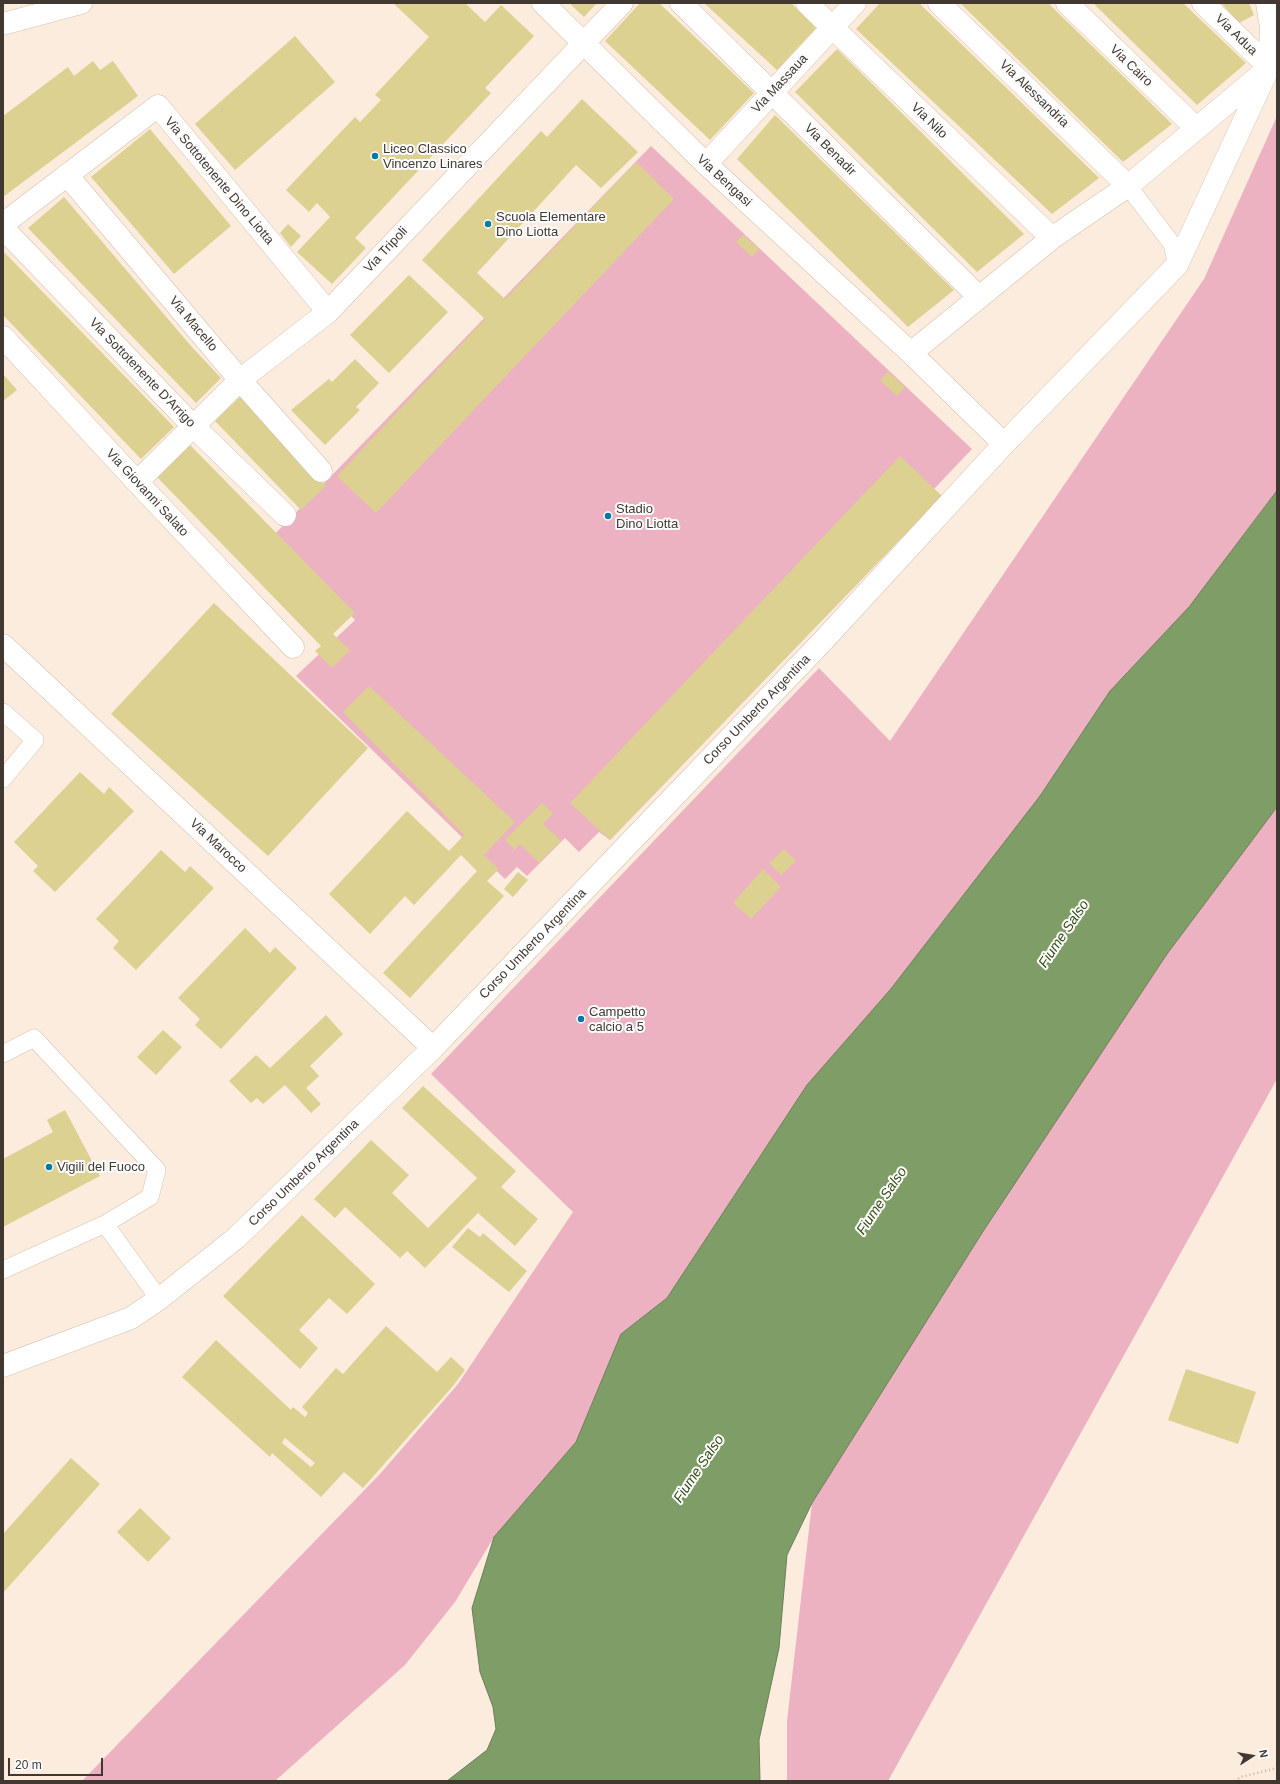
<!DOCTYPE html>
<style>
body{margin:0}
#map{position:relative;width:1280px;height:1784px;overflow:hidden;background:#fcecdd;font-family:Arial,sans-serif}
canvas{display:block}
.frame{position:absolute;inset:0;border:4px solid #403831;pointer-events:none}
.north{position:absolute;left:1232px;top:1736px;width:40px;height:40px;-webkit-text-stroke:3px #fdfdfd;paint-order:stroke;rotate:78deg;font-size:11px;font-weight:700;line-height:16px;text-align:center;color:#403831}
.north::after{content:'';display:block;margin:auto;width:14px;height:18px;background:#403831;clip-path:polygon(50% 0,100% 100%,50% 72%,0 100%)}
.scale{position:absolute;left:8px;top:1758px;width:95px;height:18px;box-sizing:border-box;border:2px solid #403831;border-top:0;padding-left:5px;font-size:12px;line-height:14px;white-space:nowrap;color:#403831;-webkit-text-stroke:3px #fdfdfd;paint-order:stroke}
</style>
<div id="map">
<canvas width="1280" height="1784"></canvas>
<div class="frame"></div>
<div class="north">N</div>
<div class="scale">20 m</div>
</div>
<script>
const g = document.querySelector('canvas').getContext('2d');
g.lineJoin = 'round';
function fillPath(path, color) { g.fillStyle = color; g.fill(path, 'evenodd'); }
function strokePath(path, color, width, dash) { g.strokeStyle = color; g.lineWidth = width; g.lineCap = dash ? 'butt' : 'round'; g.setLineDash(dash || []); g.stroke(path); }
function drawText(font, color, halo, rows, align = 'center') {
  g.font = font + ' Arial,sans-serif'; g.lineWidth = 4; g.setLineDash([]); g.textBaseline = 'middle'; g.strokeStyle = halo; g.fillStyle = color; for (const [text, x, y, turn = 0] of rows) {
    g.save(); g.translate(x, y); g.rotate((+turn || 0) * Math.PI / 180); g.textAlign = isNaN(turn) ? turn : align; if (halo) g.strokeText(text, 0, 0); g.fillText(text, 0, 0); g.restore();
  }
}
fillPath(new Path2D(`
 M1277 116V491L1189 607 1110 691 1040 796 890 990 807 1085 667 1298 621 1334 576 1442 494 1537 455 1602 405 1665 275 1781H82L380 1474 458 1384 573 1212 431 1074 819 668 890 741 1204 279Z
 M651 146 972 449 934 489 942 496 610 840 599 832 579 852 565 838 527 876 517 867 505 879 296 676 355 620 273 536Z
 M1277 807V1079L888 1781H787V1721L812 1503 982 1233 1167 954Z`), '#ecb2c2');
const water = new Path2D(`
 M1277 491V807L1167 954 982 1233 812 1503 787 1555 779 1648 759 1740 760 1781H447L487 1750 496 1729 493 1707 480 1672 472 1608 494 1537 576 1442 621 1334 667 1298 807 1085 890 990 1040 796 1110 691 1189 607Z`);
fillPath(water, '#7f9d67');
strokePath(water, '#6c7f57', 1);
fillPath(new Path2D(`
 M393 3H465L485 22 501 5 534 36 485 88 491 93 355 238 366 248 332 284 297 252 330 217 317 203 309 212 286 190 355 117 360 122 381 100 375 95 429 37Z
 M569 3H597L584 17Z
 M640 3H659L754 93 710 140 605 41Z
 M704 3H791L816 28 777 70Z
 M880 3H919L1099 178 1052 214 856 29Z
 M960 3H1048L1172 124 1123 162Z
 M1093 3H1183L1246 63 1197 105Z
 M1221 3H1249L1254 15 1239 23Z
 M295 36 335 82 235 170 195 124Z
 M837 49 1024 234 977 272 795 92Z
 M93 61 100 70 113 61 138 96 3 197V116L68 67 74 76Z
 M582 99 638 152 601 188 576 165 477 273 505 299 636 162 674 199 376 513 337 476 485 319 422 260 541 131 547 137Z
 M775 115 911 248 954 290 908 327 901 320 737 159Z
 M150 129 231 226 174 274 91 177Z
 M64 197 191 346 221 378 196 403 28 228Z
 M288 224 301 236 291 247 280 233Z
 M743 235 759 249 752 257 736 242Z
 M3 251 174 427 141 459 3 315Z
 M409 275 448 312 389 373 350 335Z
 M355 359 379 383 356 407 360 410 325 445 291 410 329 379 332 382Z
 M888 372 905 387 897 396 880 380Z
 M3 374 17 390 3 401Z
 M240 397 326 486 301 510 215 421Z
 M189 444 355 613 333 634 350 650 332 668 315 651 321 646 156 476Z
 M900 456 942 496 610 840 570 803Z
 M214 603 368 748 268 856 111 714Z
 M369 686 515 822 484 855 499 869 487 881 504 896 410 998 383 973 477 871 461 855 414 905 405 896 370 934 329 894 407 811 449 851 464 835 477 848 343 712Z
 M80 772 104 794 109 787 134 811 55 892 33 871 38 866 14 842Z
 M542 803 553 813 543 824 561 841 539 863 520 844 515 850 505 840Z
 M784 849 796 861 781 875 769 863Z
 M161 850 185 872 190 866 214 888 136 970 113 948 119 941 96 919Z
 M763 869 781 887 751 919 733 903Z
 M518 872 528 880 513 897 504 889Z
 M245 928 270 953 275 947 297 968 221 1049 195 1025 200 1019 178 998Z
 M326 1015 343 1034 310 1066 319 1076 306 1088 321 1104 311 1113 285 1085 263 1104 257 1098 251 1103 229 1081 256 1055 270 1068Z
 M163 1030 182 1047 156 1075 137 1057Z
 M423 1086 516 1171 501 1187 538 1219 515 1246 478 1213 425 1268 407 1251 400 1258 345 1207 335 1218 314 1199 371 1140 409 1175 392 1193 428 1228 477 1178 402 1108Z
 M65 1110 100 1176 3 1227V1159L53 1132 47 1120Z
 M302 1215 375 1284 347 1314 329 1298 299 1330 318 1348 300 1369 223 1296Z
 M468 1228 480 1237 483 1233 527 1271 509 1292 452 1247Z
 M386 1326 437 1372 451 1357 465 1370 453 1386 363 1488 344 1472 321 1497 272 1453 270 1457 182 1377 216 1340 291 1410 293 1407 305 1417 308 1413 302 1407 336 1368 343 1374ZM285 1438 315 1463 311 1467 282 1443Z
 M1186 1369 1256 1392 1238 1444 1168 1420Z
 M71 1458 100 1484 3 1593V1534Z
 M140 1508 171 1538 148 1562 117 1532Z`), '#dcd191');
const service = new Path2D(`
 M1128 186 1172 244 1177 265
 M3 712 35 740 3 779
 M3 1054 34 1038 157 1170 150 1197 105 1224 3 1270
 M105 1224 159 1299`);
const minor = new Path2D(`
 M543 3 706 164 911 353 1004 444
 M681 3 979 297
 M807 3 1052 238
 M939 3 1128 186
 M1067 3 1196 128
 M1203 3 1269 67
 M706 164 855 3
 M67 175 240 380 321 471
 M3 224 158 106 328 312
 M3 228 193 426 285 515
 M3 337 137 482 293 647
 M911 353 1052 238 1128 186 1264 72
 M137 482 240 380 328 312 622 3
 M3 645 433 1048
 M3 1366 131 1318 159 1299 236 1238 433 1048 821 643 1004 444 1177 265 1269 67 1271 27 1267 3`);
const tertiary = new Path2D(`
 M3 24 81 3`);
strokePath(service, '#d5c2af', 18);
strokePath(minor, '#d5c2af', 23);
strokePath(tertiary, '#d5c2af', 23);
strokePath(new Path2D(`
 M1235 1781 1241 1777 1277 1768`), '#bfb2a5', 2.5, [1, 3]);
strokePath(service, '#fff', 17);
strokePath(minor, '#fff', 22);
strokePath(tertiary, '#fff', 22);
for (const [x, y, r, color] of [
 [375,156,4,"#0279a2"],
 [488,224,4,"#0279a2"],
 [608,516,4,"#0279a2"],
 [581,1019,4,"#0279a2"],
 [49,1167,4,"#0279a2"]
]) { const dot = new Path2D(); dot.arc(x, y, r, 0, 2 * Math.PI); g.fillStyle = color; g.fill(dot); strokePath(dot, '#fdfdfd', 1.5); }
drawText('13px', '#403831', '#fdfdfd', [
 ["Via Adua",1236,35,44],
 ["Via Cairo",1131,66,44],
 ["Via Massaua",780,84,-47],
 ["Via Alessandria",1034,94,44],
 ["Via Nilo",929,121,44],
 ["Via Benadir",830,150,45],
 ["Via Sottotenente Dino Liotta",219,181,50],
 ["Via Bengasi",724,181,43],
 ["Via Tripoli",386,250,-47],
 ["Via Macello",193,324,50],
 ["Via Sottotenente D'Arrigo",142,373,46],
 ["Via Giovanni Salato",147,493,47],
 ["Corso Umberto Argentina",757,710,-46],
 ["Via Marocco",218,846,43],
 ["Corso Umberto Argentina",533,944,-46],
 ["Corso Umberto Argentina",304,1173,-44]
]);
drawText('13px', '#403831', '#fdfdfd', [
 ["Liceo Classico",383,149],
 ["Vincenzo Linares",383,164],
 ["Scuola Elementare",496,217],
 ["Dino Liotta",496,232],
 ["Stadio",616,509],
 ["Dino Liotta",616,524],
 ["Campetto",589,1012],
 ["calcio a 5",589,1027],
 ["Vigili del Fuoco",57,1167]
], 'left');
drawText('italic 14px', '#304d13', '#fdfdfd', [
 ["Fiume Salso",1064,934,-56],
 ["Fiume Salso",882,1201,-56],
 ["Fiume Salso",699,1469,-56]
]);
</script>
